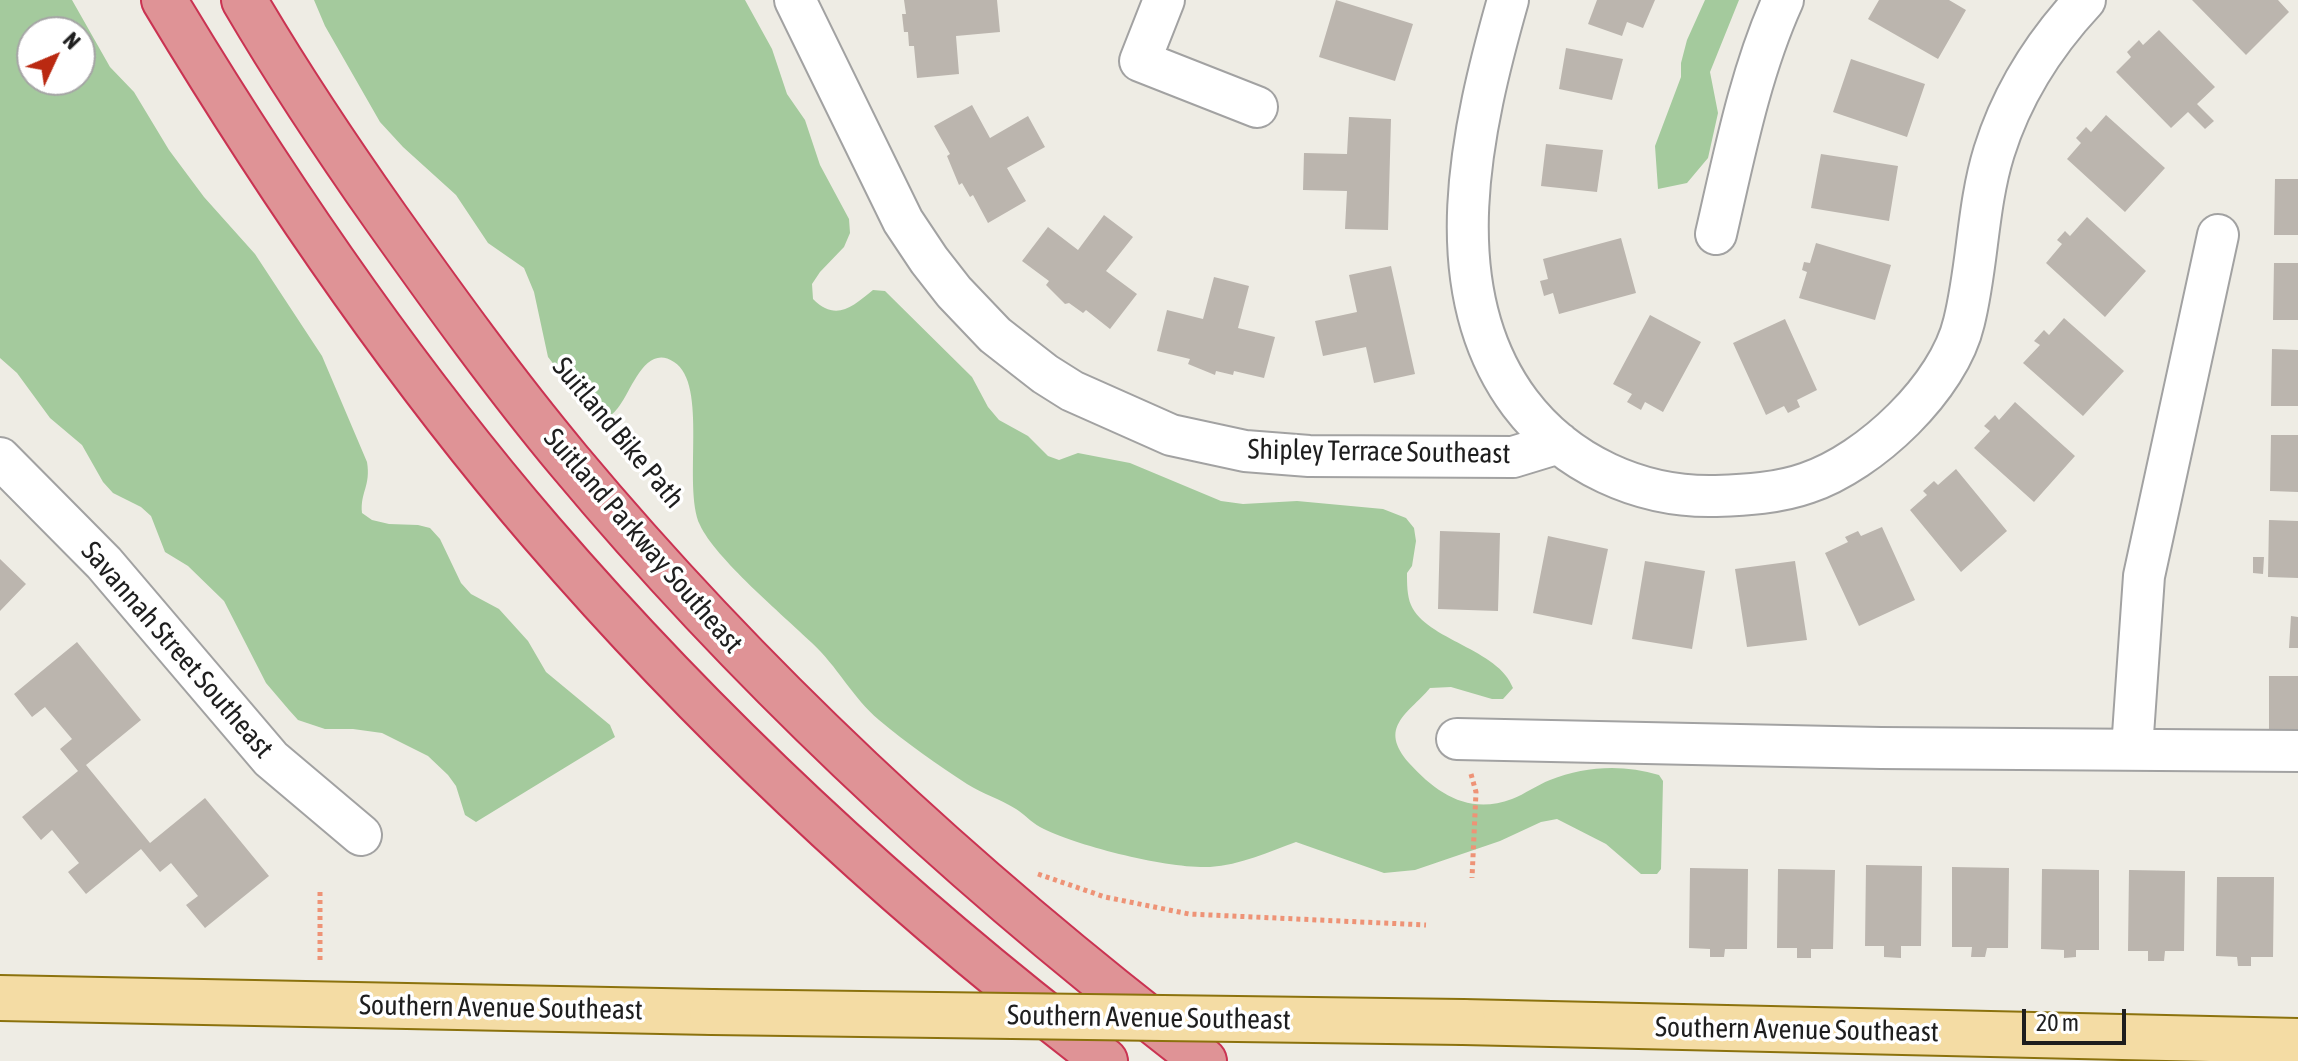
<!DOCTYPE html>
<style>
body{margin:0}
#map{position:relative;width:2298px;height:1061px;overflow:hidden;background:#eeece4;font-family:"Asap Condensed",sans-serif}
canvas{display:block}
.north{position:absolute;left:16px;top:16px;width:80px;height:80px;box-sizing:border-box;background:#fff;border:2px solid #a5a5a5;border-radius:50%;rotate:46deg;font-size:22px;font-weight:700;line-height:32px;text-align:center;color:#1e1e1e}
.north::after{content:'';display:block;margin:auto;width:28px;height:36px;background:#ba2911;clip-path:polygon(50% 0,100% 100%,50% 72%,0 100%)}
.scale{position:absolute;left:2022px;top:1009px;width:104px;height:36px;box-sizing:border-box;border:4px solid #1e1e1e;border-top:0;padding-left:10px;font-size:24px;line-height:28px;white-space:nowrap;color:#1e1e1e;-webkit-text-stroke:6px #fff;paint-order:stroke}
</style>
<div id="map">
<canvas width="2298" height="1061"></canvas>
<div class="north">N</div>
<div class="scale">20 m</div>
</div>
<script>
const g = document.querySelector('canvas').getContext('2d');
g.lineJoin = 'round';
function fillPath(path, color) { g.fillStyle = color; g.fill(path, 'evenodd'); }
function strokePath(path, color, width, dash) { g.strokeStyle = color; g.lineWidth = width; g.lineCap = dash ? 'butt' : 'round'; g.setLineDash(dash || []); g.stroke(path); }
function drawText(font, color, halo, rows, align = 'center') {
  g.font = font + ' "Asap Condensed",sans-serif'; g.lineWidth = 7; g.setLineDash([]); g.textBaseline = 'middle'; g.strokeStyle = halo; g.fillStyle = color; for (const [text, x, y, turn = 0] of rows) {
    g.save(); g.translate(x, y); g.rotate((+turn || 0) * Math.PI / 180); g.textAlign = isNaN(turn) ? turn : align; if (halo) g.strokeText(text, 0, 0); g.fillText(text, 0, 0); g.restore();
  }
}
fillPath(new Path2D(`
 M0 0H72L110 67 134 92 169 150 204 197 255 254 322 356 367 462C371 486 360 492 362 513L372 520 389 524 418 525 430 528 440 539 461 583 471 594 499 609 528 641 546 672 610 725 615 737 476 822 465 815 456 786 448 775 428 756 382 733 353 729H325L298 720 289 710 266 683 224 601 188 566 165 552 151 516 141 507 113 493 103 482 82 445 50 418 17 373 0 358ZM32 32H80V80H32Z
 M314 0H745L772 49 787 94 805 120 820 165 849 219 850 233 844 247 820 272 812 284 813 299C836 322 852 307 873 290L885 291 972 377 988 407 999 420 1028 436 1048 456 1059 460 1078 453 1130 463 1221 501 1243 504 1297 501 1383 509 1406 518 1414 528 1416 541 1412 566 1407 573C1407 583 1407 596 1411 605 1426 640 1499 649 1513 688L1503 699H1492L1451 687 1430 688C1407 715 1378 727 1409 763 1437 794 1469 815 1512 799 1525 794 1537 785 1550 780 1585 766 1623 764 1659 775L1663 781 1661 869 1657 874H1641L1606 844 1557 819 1541 822 1500 841 1415 870 1384 873 1296 842C1269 852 1240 865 1210 867 1169 869 1076 846 1040 827 1031 822 1024 814 1016 809 1000 799 983 794 967 784 938 765 906 743 879 720 853 698 837 666 812 643 783 615 715 558 700 525 682 486 709 384 674 362 646 343 632 389 620 405 617 410 612 414 608 418L600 417 590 410 548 357 534 292 524 268 488 243 456 195 403 147 380 122 325 26Z
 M1705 0H1739L1710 72 1718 113 1708 158 1687 183 1658 189 1655 146 1681 77V63L1687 40Z`), '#a4ca9d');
fillPath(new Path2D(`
 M904 0H997L1000 32 956 36 959 74 917 78 914 46H909L908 32H904L902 14H906Z
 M1336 0 1413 24 1395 81 1319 57Z
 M1597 0H1655L1643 28 1627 22 1622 36 1588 24Z
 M1879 0H1949L1966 10 1938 59 1868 19Z
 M2192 0H2278L2289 12 2246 55Z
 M2159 30 2215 87 2197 104 2214 121 2205 129 2188 112 2171 128 2116 72 2131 57 2127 52 2139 40 2143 45Z
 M1566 48 1623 59 1612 100 1559 89Z
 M1851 59 1925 84 1907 137 1833 112Z
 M972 105 990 138 1028 116 1045 147 1007 168 1026 201 988 223 973 195 970 197 962 183 959 185 947 156 950 154 934 126Z
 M2106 115 2165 168 2125 212 2067 159 2081 143 2076 138 2086 127 2091 132Z
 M1349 117 1391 119 1388 230 1345 229 1347 191 1303 190 1304 153 1347 154Z
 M1546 144 1603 150 1597 192 1541 186Z
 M1821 154 1898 166 1889 221 1811 208Z
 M2275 179H2298V235H2274Z
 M1104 215 1133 237 1106 271 1137 294 1110 329 1086 310 1083 313 1069 303 1065 304 1046 285 1049 281 1022 261 1048 227 1078 250Z
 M2087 217 2146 271 2105 317 2046 263 2062 244 2057 240 2065 231 2070 236Z
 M1621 238 1636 293 1559 314 1553 293 1544 296 1540 281 1548 279 1543 259Z
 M1816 243 1891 265 1875 320 1799 298 1807 272 1802 270 1804 262 1810 263Z
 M2274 263H2298V320H2273Z
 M1391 266 1415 374 1374 383 1366 347 1323 356 1315 321 1357 312 1349 275Z
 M1214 277 1249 286 1238 328 1275 337 1264 378 1234 371 1233 375 1216 371 1215 375 1188 364 1190 359 1157 351 1167 310 1203 319Z
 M1650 315 1701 342 1663 412 1645 402 1641 410 1627 402 1632 394 1613 384Z
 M2064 318 2124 371 2083 416 2023 363 2040 345 2034 341 2044 330 2049 335Z
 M1785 319 1817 390 1797 400 1800 407 1788 413 1784 406 1766 415 1733 343Z
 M2272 349 2298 350V406H2271Z
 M2015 402 2075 456 2034 502 1974 448 1990 431 1984 426 1995 415 1999 420Z
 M2271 435H2298V492L2270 491Z
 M1956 469 2007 531 1961 572 1910 510 1927 495 1923 491 1934 481 1938 485Z
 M2269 520 2298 521V578L2268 577Z
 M1882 527 1915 600 1859 626 1825 553 1848 542 1845 537 1858 531 1861 536Z
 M1440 531 1500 533 1498 611 1438 609Z
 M1548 536 1608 549 1592 625 1533 613Z
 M2253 557H2264L2263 574 2253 573Z
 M0 559 26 584 0 611Z
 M1645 561 1705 571 1692 649 1632 639Z
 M1795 561 1807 640 1747 647 1735 569Z
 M2291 616 2298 617V648H2289Z
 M77 642 141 720 86 765 150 843 205 798 269 876 205 928 186 905 198 896 171 863 160 872 141 849 86 894 68 872 79 863 52 830 41 840 22 817 78 771 60 749 72 739 45 707 32 717 14 694Z
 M2269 676H2298V734L2269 733Z
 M1866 865 1922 866 1921 946H1901V958L1884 957V946H1865Z
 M1952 867 2009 868 2008 948H1987L1985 957H1971L1972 947H1952Z
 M1690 868 1748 869 1747 949H1725L1724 957H1710V949L1689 948Z
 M1778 869 1835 870 1833 949H1811V958H1797V948H1777Z
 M2042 869 2099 870V950H2076V957L2064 958V950L2041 949Z
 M2129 870 2185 871 2184 951H2165L2164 961H2148V951H2128Z
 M2217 877H2274L2273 957H2251V966H2238L2237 957 2216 956Z`), '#bbb5ae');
const minor = new Path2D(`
 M795 0 903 221 929 260 954 292 995 335 1045 374 1072 391 1171 435 1245 451 1309 456 1513 457 1559 443
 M1164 0 1140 61 1257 107
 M1508 0C1472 127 1434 288 1520 403 1566 464 1640 498 1716 496 1746 495 1779 493 1807 483 1870 462 1949 387 1964 322 1978 266 1977 207 1994 152 2012 94 2044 44 2085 0
 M1716 234C1734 156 1750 73 1783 0
 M0 458 104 563 271 759 361 835
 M1457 739 1881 748 2298 751
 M2132 749 2144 576 2218 235`);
const major = new Path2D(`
 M0 998 712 1012
 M1463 1022 2298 1041`);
const highway = new Path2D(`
 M164 0C276 186 399 367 541 532 710 728 900 904 1105 1061
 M244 0C288 75 336 147 386 218 445 301 504 383 569 461 757 686 971 883 1204 1061`);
strokePath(minor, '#a2a2a2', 44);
strokePath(major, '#8b720d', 48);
strokePath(highway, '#ca3352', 48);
strokePath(new Path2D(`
 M1471 774 1476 792 1472 878
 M1038 874 1105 897 1189 914 1426 925
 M320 960V892`), '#ee9376', 5, [4, 4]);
strokePath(minor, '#fff', 40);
strokePath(major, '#f4dca4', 44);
strokePath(highway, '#df9396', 44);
const majorBridge = new Path2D(`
 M712 1012 1463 1022`);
strokePath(majorBridge, '#8b720d', 48, []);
strokePath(majorBridge, '#f4dca4', 44);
drawText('28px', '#1e1e1e', '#fff', [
 ["Suitland Bike Path",618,433,50],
 ["Shipley Terrace Southeast",1379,452,1],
 ["Suitland Parkway Southeast",643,541,49],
 ["Savannah Street Southeast",177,650,49],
 ["Southern Avenue Southeast",501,1008,1],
 ["Southern Avenue Southeast",1149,1018,1],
 ["Southern Avenue Southeast",1797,1030,1]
]);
</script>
